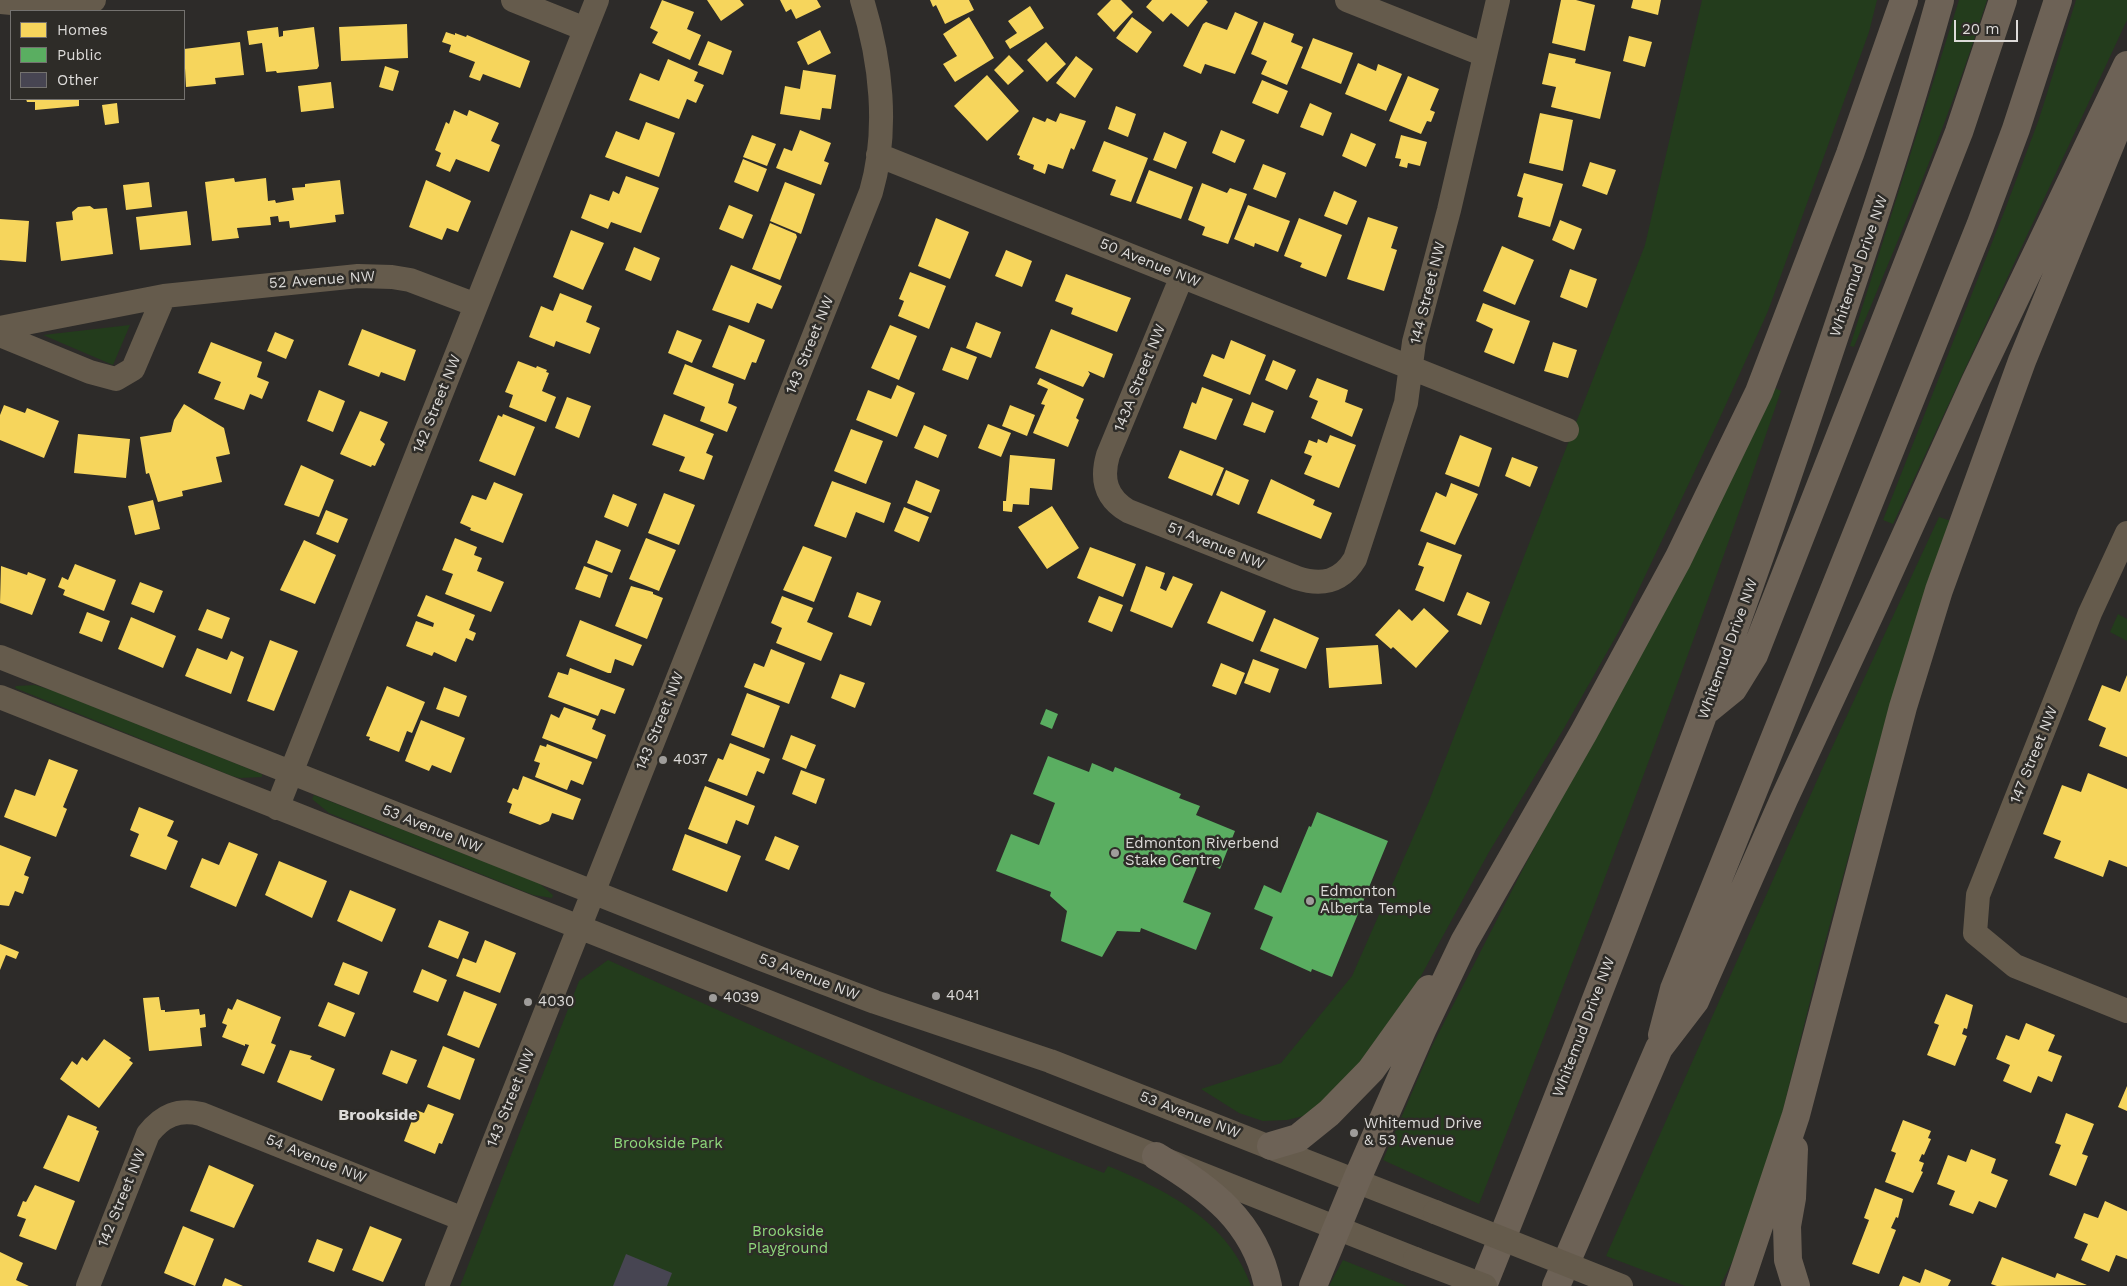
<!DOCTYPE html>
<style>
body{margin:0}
#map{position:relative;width:2127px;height:1286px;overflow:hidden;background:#2d2b29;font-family:"Work Sans",sans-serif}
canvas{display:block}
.legend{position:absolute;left:10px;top:10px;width:175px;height:90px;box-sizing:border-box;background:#2e2c28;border:1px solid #74726f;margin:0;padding:6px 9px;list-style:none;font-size:15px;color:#dddbd9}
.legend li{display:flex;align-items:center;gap:10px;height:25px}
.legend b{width:25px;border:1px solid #74726f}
.scale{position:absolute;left:1954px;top:20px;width:64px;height:22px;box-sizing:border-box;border:2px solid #dddbd9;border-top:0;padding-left:6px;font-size:15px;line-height:18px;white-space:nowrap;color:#dddbd9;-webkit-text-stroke:4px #2e2c28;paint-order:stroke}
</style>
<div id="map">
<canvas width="2127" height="1286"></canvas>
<ul class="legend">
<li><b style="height:14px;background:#f6d55c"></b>Homes</li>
<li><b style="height:14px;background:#5aae61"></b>Public</li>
<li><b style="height:14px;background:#474552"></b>Other</li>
</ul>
<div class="scale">20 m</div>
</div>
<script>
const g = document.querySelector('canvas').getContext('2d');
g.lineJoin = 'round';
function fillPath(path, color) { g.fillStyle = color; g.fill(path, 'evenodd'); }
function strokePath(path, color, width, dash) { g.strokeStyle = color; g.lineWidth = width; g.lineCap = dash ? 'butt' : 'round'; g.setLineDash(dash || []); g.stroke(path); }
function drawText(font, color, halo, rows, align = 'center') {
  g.font = font + ' "Work Sans",sans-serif'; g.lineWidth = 5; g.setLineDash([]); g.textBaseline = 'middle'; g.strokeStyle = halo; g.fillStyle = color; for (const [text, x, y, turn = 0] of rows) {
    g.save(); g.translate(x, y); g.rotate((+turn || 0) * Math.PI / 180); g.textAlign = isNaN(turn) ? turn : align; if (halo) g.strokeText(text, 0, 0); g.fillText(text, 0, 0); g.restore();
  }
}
fillPath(new Path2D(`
 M1702 0H1877L1869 32 1768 311 1718 422 1619 631 1563 730 1489 852 1410 996 1367 1062 1316 1113 1287 1120 1263 1121 1239 1113 1201 1089 1281 1063 1352 976 1429 801 1645 245Z
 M1959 0H1987C1950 118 1901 233 1854 347L1850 346Z
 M2076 0H2127V20L1893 524 1883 520 2006 207 2039 119Z
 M130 325 113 365 43 335Z
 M1771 386 1781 391C1688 665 1584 935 1479 1204L1383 1160 1432 1046 1524 867 1635 661Z
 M1939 517 1951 521 1883 730 1821 957 1776 1138 1741 1244 1720 1286H1685L1606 1256 1823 767Z
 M2118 614 2127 619V641L2110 632Z
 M35 685 54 691 262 774V777L240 778 232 776 15 688 16 686Z
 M314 795 539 883 553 895 552 898 533 895 329 813 312 799Z
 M608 960 874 1081 1104 1173 1108 1166C1167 1190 1229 1222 1251 1286H460L579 981Z
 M1343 1260 1407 1286H1329Z`), '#233c1c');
fillPath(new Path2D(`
 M662 0 694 12 687 29 701 35 690 60 652 43 658 32 650 28Z
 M707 0H740L744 5 721 21Z
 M780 0H817L821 7 796 19 791 9 786 12Z
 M930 0H969L974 10 945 24 936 5 933 7Z
 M1111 0H1121L1133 12 1114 32 1097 14Z
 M1152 0H1206L1208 2 1188 27 1171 13 1163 22 1146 7Z
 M1561 0H1576L1595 5 1585 51 1552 43Z
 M1633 0H1661L1658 15 1631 8Z
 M1030 6 1044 28 1010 49 1005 41 1017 33 1008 21Z
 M1235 12 1258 22 1235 74 1205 64 1201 74 1183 66 1203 24 1206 22 1227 30Z
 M969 17 994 58 955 82 943 64 957 56 943 34Z
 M1132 17 1152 32 1137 53 1116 38Z
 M1264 22 1294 34 1291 42 1303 47 1287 85 1261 74 1267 61 1251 54Z
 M407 24 408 58 341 61 339 27Z
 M278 27 279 37 283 36V31L314 27 319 66 317 69 277 73 276 71 266 72 262 43 249 45 247 31Z
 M820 30 831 53 808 65 797 42Z
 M446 32 455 35V33L466 37 467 35 530 61 520 88 483 74 480 81 469 77 475 62 449 52 451 45 442 42Z
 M1629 36 1652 42 1645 67 1623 61Z
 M1313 38 1353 53 1341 84 1301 68Z
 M708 41 732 51 723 75 698 65Z
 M240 42 244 75 215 78 216 84 186 87 184 49Z
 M1046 42 1066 64 1047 82 1027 60Z
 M1549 53 1576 59 1575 63 1611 72 1600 119 1551 107 1556 87 1542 84Z
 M1009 55 1024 71 1008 85 994 70Z
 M1076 56 1093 69 1075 98 1056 83Z
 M668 59 698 72 694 81 704 85 696 103 687 99 679 119 629 100 640 73 659 81Z
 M1358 63 1376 71 1378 64 1402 74 1386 111 1345 94Z
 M385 66 399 71 393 91 379 87Z
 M803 70 836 75 831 109 822 108 820 120 780 114 785 86 800 89Z
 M987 75 1019 111 987 141 954 106Z
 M1408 76 1439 89 1430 110 1435 112 1431 122 1427 121 1421 134 1389 121Z
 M1262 80 1288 91 1278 114 1252 103Z
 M331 82 334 108 301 112 298 86Z
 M26 99H79V106L35 110V102H27Z
 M117 103 119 123 105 125 102 105Z
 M1310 103 1332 113 1323 136 1300 127Z
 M1116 106 1136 114 1128 137 1108 129Z
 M454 110 467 116 469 110 499 123 491 141 500 145 489 172 456 159 450 172 436 166 441 153 435 150 446 122 449 124Z
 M1060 113 1086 121 1074 150 1071 148 1063 169 1048 164 1045 174 1033 169 1034 165 1019 159 1020 156 1017 155 1033 117 1045 122 1047 118 1056 122Z
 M1540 113 1573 120 1563 171 1529 163Z
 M646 122 675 133 659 177 605 157 616 131 639 140Z
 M800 130 831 143 824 161 829 163 821 185 776 168 784 148 792 151Z
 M1221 130 1245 140 1235 163 1212 153Z
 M1164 132 1187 142 1176 169 1153 160Z
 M1351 133 1376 144 1366 167 1342 156Z
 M752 135 776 144 767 166 743 157Z
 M1401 135 1427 142 1420 166 1408 163 1407 168 1399 166 1401 159 1395 158Z
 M1104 141 1148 158 1131 202 1110 195 1116 180 1092 171Z
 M743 159 767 169 758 192 734 182Z
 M1590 162 1616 170 1607 195 1582 186Z
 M1263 164 1286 173 1276 198 1253 189Z
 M1149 170 1193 187 1181 219 1136 203Z
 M1524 173 1563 184 1550 227 1518 217 1523 198 1517 196Z
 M626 176 659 188 641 233 611 222 608 229 581 218 590 194 609 201 613 191 619 194Z
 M234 178 235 182 266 178 268 201 275 200 276 203 294 200 292 188 305 187V184L340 180 344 214 335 215 336 222 290 228 289 221 279 222 278 216 270 217 271 225 237 228 239 238 212 241 205 182Z
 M426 180 471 201 458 232 447 228 442 240 409 227Z
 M149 182 152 207 126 210 123 185Z
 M785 182 815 194 801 234 770 221Z
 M1202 183 1227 193 1230 188 1247 194 1228 244 1202 235 1205 227 1188 220Z
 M1334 191 1357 201 1347 225 1324 216Z
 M729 205 753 215 743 239 719 229Z
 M1248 205 1290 221 1278 252 1255 243 1254 247 1234 239Z
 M90 206 94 209 107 208 113 254 61 261 56 222 73 220 72 212 78 207Z
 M187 211 191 245 140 250 136 217Z
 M1368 217 1398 227 1391 248 1397 250 1384 291 1347 279Z
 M936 218 969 232 950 279 918 266Z
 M1299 218 1342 235 1326 277 1300 267 1302 263 1284 256Z
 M0 219 29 221 26 262 0 260Z
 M1560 220 1582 229 1574 250 1552 240Z
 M770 223 796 234 797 237 780 280 752 269Z
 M571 230 604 243 583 290 553 277Z
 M1502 246 1534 260 1515 305 1483 291Z
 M634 247 660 258 651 281 625 270Z
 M1006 250 1032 261 1022 287 995 276Z
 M731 265 782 286 772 309 757 303 749 323 712 310Z
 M1570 269 1597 279 1587 308 1560 297Z
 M910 272 946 286 929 329 898 316 904 301 899 299Z
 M1066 274 1131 298 1117 332 1071 314 1073 308 1055 301Z
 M560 293 592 306 586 322 600 328 590 354 556 341 554 347 529 337 541 306 553 311Z
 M1483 303 1530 321 1514 364 1484 352 1493 329 1476 321Z
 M976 322 1001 332 991 358 966 348Z
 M729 325 765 340 756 363 752 362 745 380 712 367Z
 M890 325 917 336 899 380 871 368Z
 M362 329 416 350 405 381 381 372 379 377 348 365Z
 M1051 329 1113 354 1104 378 1088 371 1090 374 1083 387 1035 368Z
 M677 330 702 340 692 363 668 353Z
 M275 332 294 340 286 359 267 351Z
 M1231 340 1266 355 1250 395 1203 376 1212 354 1224 359Z
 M211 342 262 362 257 377 269 382 262 399 250 394 244 410 214 399 221 382 198 373Z
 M1553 342 1577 350 1568 378 1544 371Z
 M951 347 977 357 968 380 942 370Z
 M1273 360 1296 370 1287 390 1265 380Z
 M518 361 536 368 537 366 547 370 546 372 549 373 542 391 556 397 546 422 509 407 513 395 505 392Z
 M685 364 734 384 728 403 737 407 727 432 700 421 705 407 673 394Z
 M1040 378 1084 399 1076 418 1079 420 1068 447 1033 433 1045 405 1041 404 1048 389 1037 384Z
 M1317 378 1348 390 1345 402 1363 409 1352 437 1311 418 1318 401 1309 397Z
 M897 385 915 393 897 437 856 420 868 390 891 399Z
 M1202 387 1233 399 1216 440 1183 428 1192 402 1196 404Z
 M319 390 345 401 333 432 307 421Z
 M567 397 591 406 579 438 555 428Z
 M1252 402 1274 411 1265 433 1243 425Z
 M184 404 224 428 230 454 216 457 222 482 182 491 183 496 158 502 149 473 146 474 140 437 171 432 174 420Z
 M4 405 25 413 27 408 59 421 44 458 0 440V415Z
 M1010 405 1035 415 1027 436 1002 426Z
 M360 411 388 422 380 440 385 444 375 466 372 465 371 467 340 454Z
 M503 414 535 427 515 476 479 461 498 415 502 417Z
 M664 414 714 434 706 453 713 456 704 480 679 471 685 457 652 445Z
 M988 424 1011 433 1001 457 978 448Z
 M924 425 947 435 938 458 914 448Z
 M851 429 883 441 866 484 834 471Z
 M78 434 130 439 126 478 74 473Z
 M1330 435 1356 445 1339 488 1304 474 1312 456 1304 453 1309 440 1317 443 1318 439 1327 443Z
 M1460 435 1492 448 1479 487 1445 474Z
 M1180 450 1224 468 1212 496 1168 478Z
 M1010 455 1055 459 1052 490 1030 488 1029 505 1013 504 1012 512 1003 511V501H1006Z
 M1512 457 1538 467 1530 487 1505 476Z
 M301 465 334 480 319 517 284 505Z
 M1226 470 1249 480 1239 505 1216 495Z
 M1271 479 1315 500 1313 505 1332 513 1321 539 1257 513Z
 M916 480 940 490 931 513 907 503Z
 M832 481 891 503 884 523 856 512 846 538 814 526Z
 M494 482 523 494 503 543 470 530 471 528 460 523 472 495 486 500Z
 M1451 483 1478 494 1455 545 1420 531 1436 492 1446 497Z
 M664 493 695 505 679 545 648 533Z
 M613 494 637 504 628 527 604 517Z
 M153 500 160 529 135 535 128 506Z
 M1052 506 1079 548 1047 569 1018 527Z
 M904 507 929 517 919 542 894 531Z
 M326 510 348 519 338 543 316 534Z
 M455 538 477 547 474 555 482 558 477 571 504 582 491 612 445 594 453 574 442 570Z
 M646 538 676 550 659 591 629 579Z
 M304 540 336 555 315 604 280 590Z
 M596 540 621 550 612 573 587 563Z
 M1427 542 1462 555 1444 602 1415 590 1424 567 1418 565Z
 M803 546 832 557 814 602 783 590Z
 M1090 547 1136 564 1123 597 1077 578Z
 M75 564 116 580 104 611 63 595 65 590 58 587 62 577 68 580Z
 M1 566 27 575 28 572 46 579 32 615 0 603Z
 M584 566 608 575 600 598 575 589Z
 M1146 566 1165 573 1160 588 1166 591 1173 576 1193 584 1172 628 1130 611Z
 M140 582 163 591 154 613 131 604Z
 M631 586 653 592V594L663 598 647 639 615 626Z
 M1221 591 1266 611 1253 642 1207 623Z
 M857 592 881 601 871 626 848 617Z
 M1467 592 1490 602 1481 625 1457 615Z
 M426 595 475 615 469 630 476 633 473 641 466 638 456 662 434 652 432 656 406 646 416 621 433 627 434 623 417 616Z
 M782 596 813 608 807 622 833 633 821 661 776 643 782 628 771 623Z
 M1099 596 1123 605 1112 632 1088 622Z
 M1424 608 1449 631 1416 668 1393 647 1391 649 1375 635 1399 609 1412 621Z
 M207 609 230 618 222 639 198 630Z
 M87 612 110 621 102 642 79 633Z
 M131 617 176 636 163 668 118 649Z
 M1274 618 1319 638 1306 669 1260 651Z
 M580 620 642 645 633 666 615 659 611 673H608L566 656Z
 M270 640 298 651 274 711 247 701Z
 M1378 645 1382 684 1329 688 1326 648Z
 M197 648 227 660 231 651 244 657 231 694 185 676Z
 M771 649 805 663 789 704 744 687 754 663 764 667Z
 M1253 659 1279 669 1270 693 1244 683Z
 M1221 663 1245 673 1236 695 1212 686Z
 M570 668 625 689 615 714 601 709 598 716 548 697 558 672 568 675Z
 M840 674 865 683 855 708 831 698Z
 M2127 675V757L2099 746 2106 728 2088 720 2102 685 2120 692Z
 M387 686 425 702 412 733 407 731 399 752 369 740 370 737 366 736Z
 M444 687 467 696 459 717 436 709Z
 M747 693 780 706 764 748 731 735Z
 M564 707 596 719 592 729 606 735 597 759 542 738 551 714 559 718Z
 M421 720 465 738 451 773 432 765 429 771 405 761Z
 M791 735 816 745 806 769 782 759Z
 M730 743 770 759 764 774 757 771 747 796 708 781 718 758 723 760Z
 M547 744 592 762 583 785 571 780 567 790 535 777 540 763 534 761 540 745 546 747Z
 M49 759 78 770 63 807 67 809 56 837 4 817 15 789 35 796Z
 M801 770 825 779 816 804 792 794Z
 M2088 773 2127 789V867L2109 860 2103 877 2054 858 2061 841 2043 834 2062 785 2081 792Z
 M523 776 581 799 573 820 552 813 549 821 540 825 509 813 512 804 507 802 513 788 518 790Z
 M705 786 755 806 748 825 736 820 727 844 688 829Z
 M139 807 174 821 167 836 178 841 166 870 130 856 139 834 130 830Z
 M685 834 741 856 727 892 672 870Z
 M775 836 799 846 789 870 765 860Z
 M229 842 258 854 236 907 190 887 202 858 219 865Z
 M0 845 31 857 24 875 29 877 23 894 15 891 9 906 0 905Z
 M279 861 327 881 312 918 265 895Z
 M350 890 396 909 382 942 337 921Z
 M439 920 469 932 458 959 428 947Z
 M485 940 516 953 500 993 456 976 463 958 476 963Z
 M0 944 19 952 16 959 6 955 0 970Z
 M343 962 368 972 359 995 334 985Z
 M422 969 447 980 438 1002 413 992Z
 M464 991 497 1004 479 1048 447 1035Z
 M1946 994 1973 1005 1967 1029 1964 1028 1962 1034 1967 1036 1955 1066 1927 1055 1939 1025 1934 1023Z
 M159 997 161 1010H165V1012L199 1009 200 1015 205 1014 206 1027 200 1028 202 1046 149 1051 143 998Z
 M237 999 281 1017 271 1043 276 1045 264 1074 241 1065 249 1045 245 1044V1046L222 1037 227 1025 222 1023 228 1008 232 1010Z
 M328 1002 355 1013 345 1037 318 1026Z
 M2026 1023 2055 1035 2048 1051 2062 1056 2052 1082 2038 1076 2031 1093 2003 1081 2010 1065 1996 1059 2006 1035 2019 1040Z
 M104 1039 131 1058 129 1060 133 1063 99 1108 60 1079 72 1061 77 1065 82 1057 87 1061Z
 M443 1046 475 1059 460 1100 427 1087Z
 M290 1050 312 1056 310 1059 335 1069 322 1101 277 1082Z
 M391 1050 417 1060 407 1084 382 1074Z
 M2127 1086V1111L2118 1107Z
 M428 1104 454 1114 442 1144 439 1143 435 1154 404 1141 416 1110 424 1113Z
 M2066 1113 2094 1124 2082 1154 2088 1156 2076 1186 2049 1175 2061 1145 2055 1143Z
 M68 1115 97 1127 96 1130 99 1131 79 1182 43 1168Z
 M1903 1120 1931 1131 1928 1138 1931 1139 1924 1155 1922 1154 1919 1161 1924 1163 1921 1171 1923 1172 1913 1193 1885 1182 1896 1153 1891 1151Z
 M1971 1149 1996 1159 1991 1173 2008 1180 1996 1208 1979 1201 1973 1214 1949 1205 1955 1191 1937 1184 1948 1155 1966 1162Z
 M209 1165 254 1185 234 1228 190 1211Z
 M35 1185 75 1201 56 1250 19 1236 26 1219 17 1216 23 1201 26 1202Z
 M1875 1188 1903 1199 1898 1218 1896 1217 1891 1228 1896 1230 1879 1274 1852 1264 1869 1220 1864 1218Z
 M2105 1201 2127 1211V1259L2116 1255 2109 1272 2081 1260 2088 1244 2074 1238 2084 1213 2098 1218Z
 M183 1226 214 1239 195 1286 164 1273Z
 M370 1226 402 1239 383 1282 352 1270Z
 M317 1239 343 1249 334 1272 308 1262Z
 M0 1252 23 1263 16 1280 29 1286H0Z
 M2002 1257 2055 1278 2057 1273 2087 1285 1997 1286 1991 1284Z
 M1925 1269 1951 1280 1948 1286H1899L1903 1276 1920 1283Z
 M225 1278 243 1286H222Z`), '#f6d55c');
fillPath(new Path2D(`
 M1046 709 1058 714 1052 729 1040 724Z
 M1048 756 1089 772 1092 763 1113 772 1115 767 1181 794 1179 798 1200 806 1196 815 1235 831 1220 869 1200 860 1183 902 1211 913 1196 950 1141 928 1140 932 1117 931 1102 957 1061 941 1067 911 1050 896 1051 892 996 871 1011 834 1039 845 1055 803 1033 794Z
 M1317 812 1388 841 1332 977 1312 969 1311 972 1260 949 1273 917 1254 909 1264 885 1281 893 1309 826 1311 827Z`), '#5aae61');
fillPath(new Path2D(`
 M626 1254 672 1273 667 1286H613Z`), '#474552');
strokePath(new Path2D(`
 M513 0 585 29
 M1347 0 1485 55
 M0 2 44 6 94 0
 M878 155 1567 430
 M1182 276 1108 455C1101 479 1106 498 1128 511L1297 578C1322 586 1341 582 1355 559L1406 403 1414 342 1449 210 1498 0
 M0 328 164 296 358 276 392 277 410 280 476 305
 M0 335 90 372 116 379 133 369 164 296
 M2127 533 2090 613 1978 895 1975 933 2015 966 2127 1011
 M0 657 759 958 875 1002 1050 1061 1435 1212
 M0 697 1415 1259
 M277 808 597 0
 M88 1286 148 1134C163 1115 178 1109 201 1114L463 1219
 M437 1286 871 192C889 130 881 61 862 0`), '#655b4c', 24);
strokePath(new Path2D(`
 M1706 711 1733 689 1754 655 1959 132 2003 0
 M1662 1035 1674 989 1980 226 2016 129 2058 0
 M1271 1146 1298 1138 1329 1113 1371 1070 1429 989
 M1794 1149 1792 1198 1787 1226 1788 1260 1796 1286
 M1156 1156C1209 1188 1255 1221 1268 1286
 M1313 1286 1357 1179 1423 1028 1464 942 1584 732 1678 559 1759 392 1850 154 1904 0
 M1483 1286C1602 989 1717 690 1818 386 1861 258 1904 130 1940 0
 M1556 1286 1659 1048 1695 1001 1784 799 1875 603 1975 382 2127 65
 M1739 1286 1796 1115 1903 707 1939 590 2022 361 2124 111`), '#6d6256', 28);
strokePath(new Path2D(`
 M1435 1212 1621 1286
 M1415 1259 1485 1286`), '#655b4c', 24);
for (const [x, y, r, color] of [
 [663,760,5,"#9f9d9b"],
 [1115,853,5,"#9f9d9b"],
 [1310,901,5,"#9f9d9b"],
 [936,996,5,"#9f9d9b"],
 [713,998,5,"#9f9d9b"],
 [528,1002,5,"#9f9d9b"],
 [1354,1133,5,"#9f9d9b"]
]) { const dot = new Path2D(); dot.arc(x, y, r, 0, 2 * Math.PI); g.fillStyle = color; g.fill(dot); strokePath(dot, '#2e2c28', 2); }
drawText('15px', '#dddbd9', '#2e2c28', [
 ["50 Avenue NW",1150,263,22],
 ["Whitemud Drive NW",1859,266,-71],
 ["52 Avenue NW",322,280,-4],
 ["144 Street NW",1428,293,-76],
 ["143 Street NW",810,345,-68],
 ["143A Street NW",1140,378,-68],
 ["142 Street NW",437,404,-68],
 ["51 Avenue NW",1216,546,22],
 ["Whitemud Drive NW",1728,649,-70],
 ["143 Street NW",660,721,-68],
 ["147 Street NW",2034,755,-68],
 ["53 Avenue NW",432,829,22],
 ["53 Avenue NW",809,977,21],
 ["Whitemud Drive NW",1584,1027,-69],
 ["143 Street NW",511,1098,-68],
 ["53 Avenue NW",1190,1115,21],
 ["54 Avenue NW",316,1159,22],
 ["142 Street NW",122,1198,-68]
]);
drawText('15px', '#dddbd9', '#2e2c28', [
 ["4037",673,760],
 ["Edmonton Riverbend",1125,844],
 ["Stake Centre",1125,861],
 ["Edmonton",1320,892],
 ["Alberta Temple",1320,909],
 ["4041",946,996],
 ["4039",723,998],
 ["4030",538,1002],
 ["Whitemud Drive",1364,1124],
 ["& 53 Avenue",1364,1141]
], 'left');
drawText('15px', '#8fd97c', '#2e2c28', [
 ["Brookside Park",668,1144],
 ["Brookside",788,1232],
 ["Playground",788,1249]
]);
drawText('bold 16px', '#dddbd9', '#2e2c28', [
 ["Brookside",378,1115]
]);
</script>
